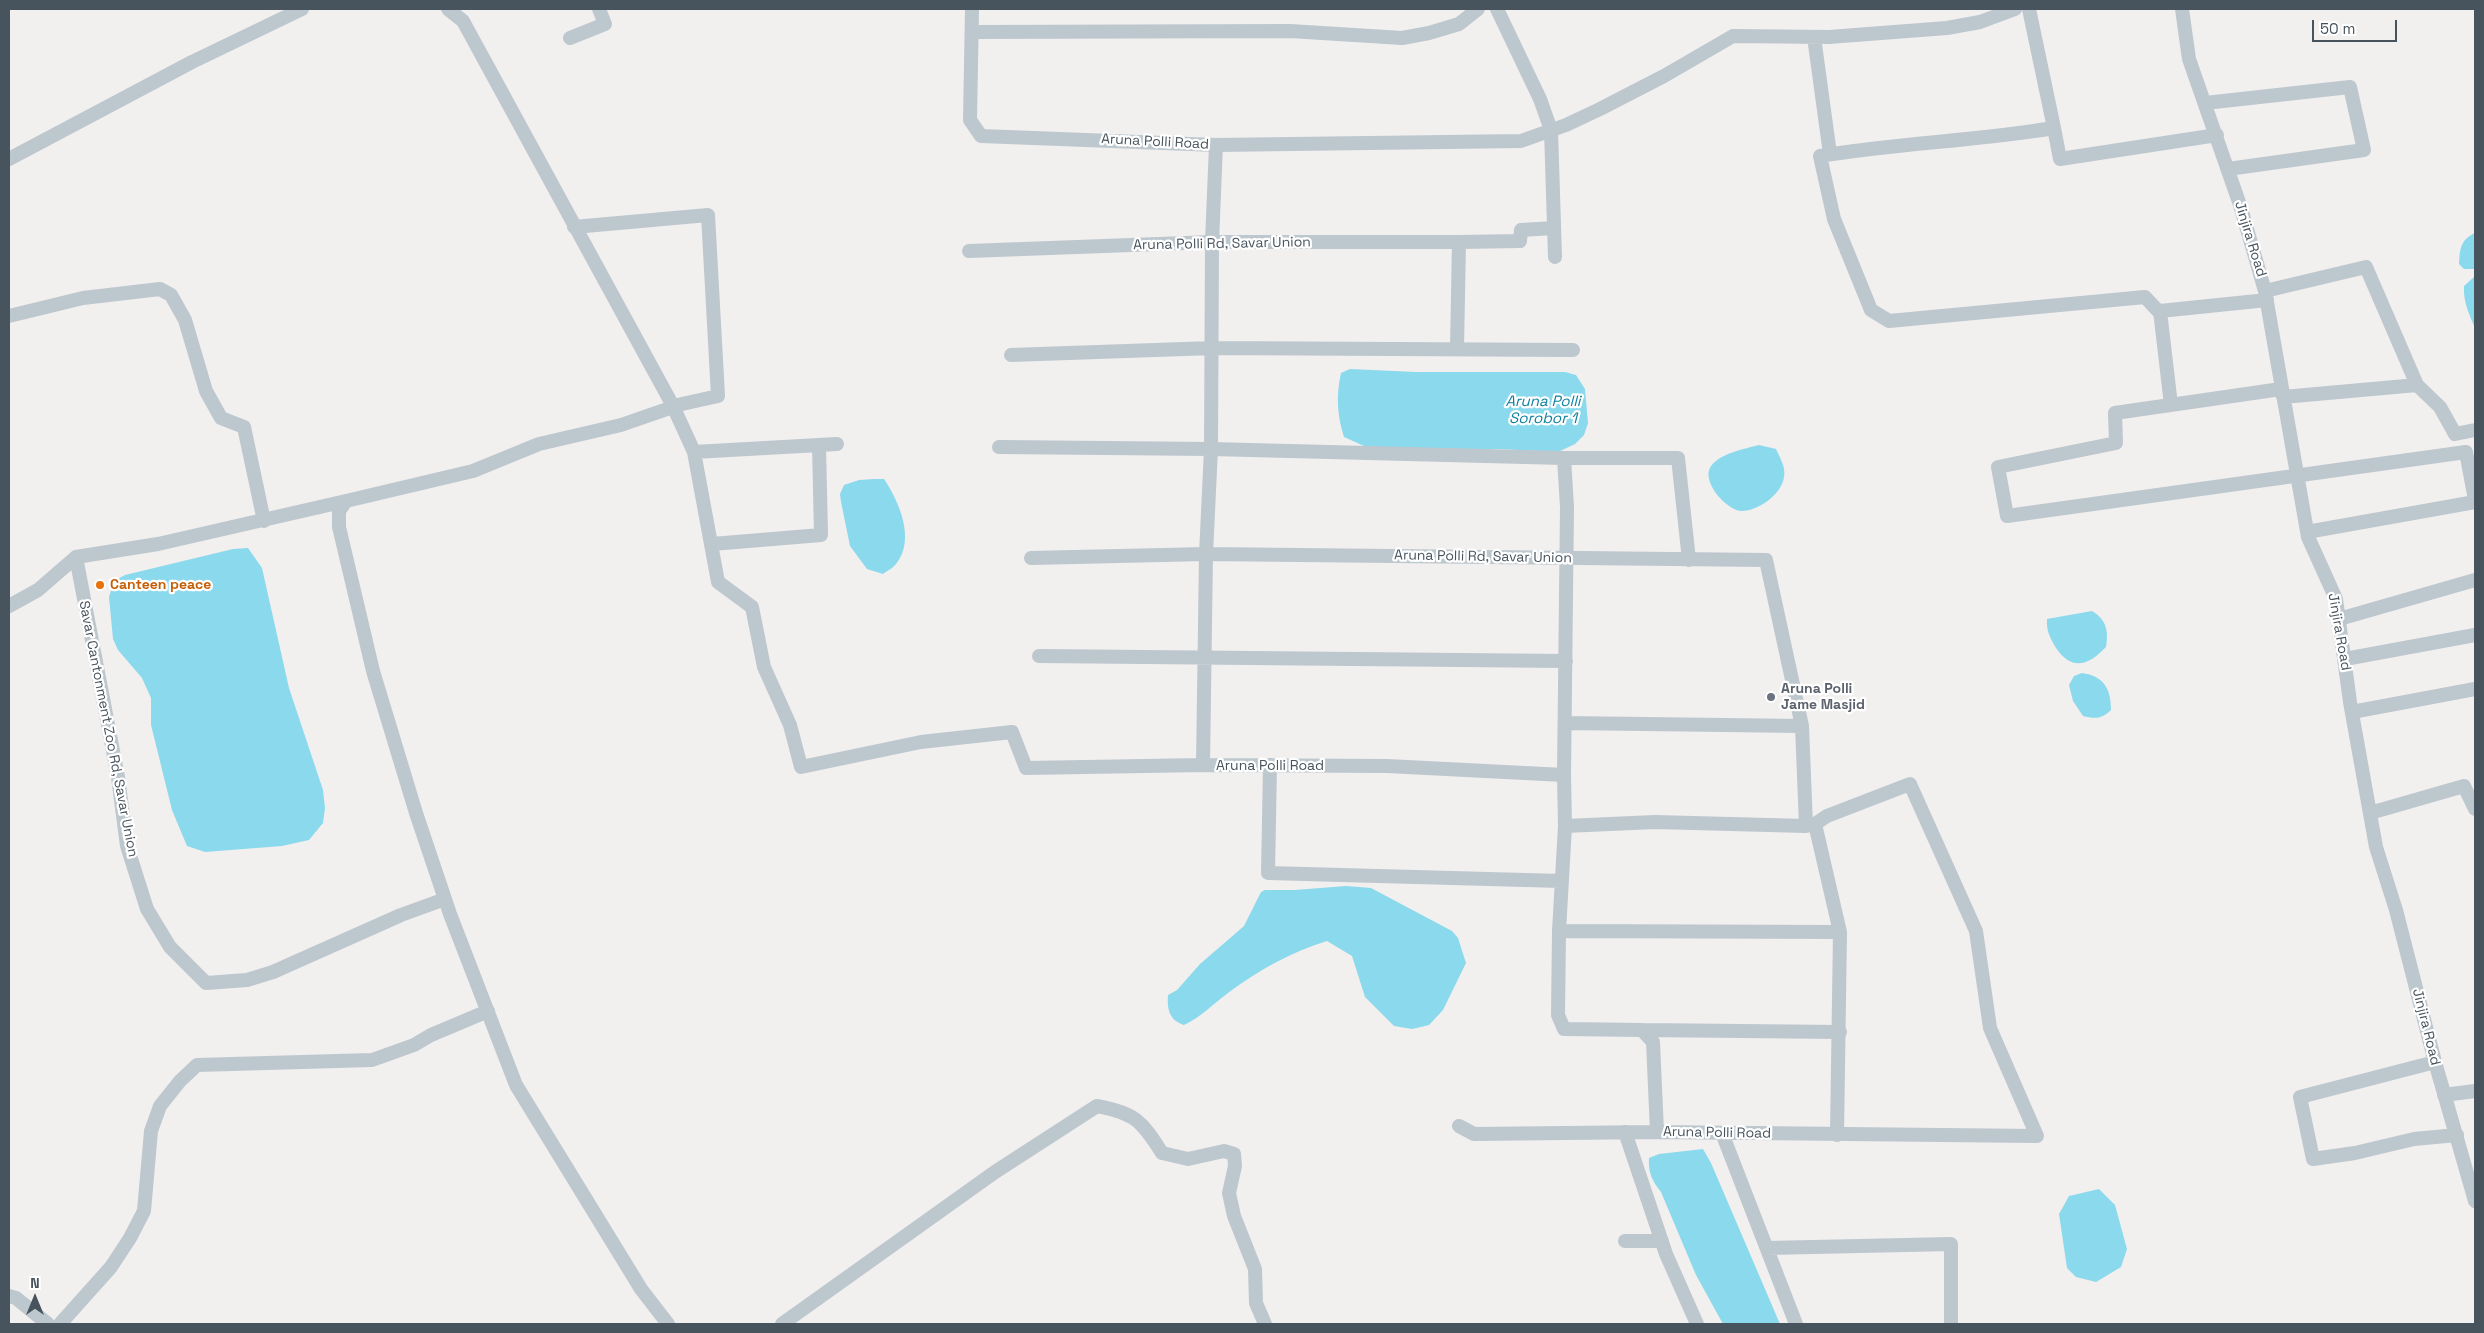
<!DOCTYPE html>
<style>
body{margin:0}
#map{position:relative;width:2484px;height:1333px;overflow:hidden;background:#f2efef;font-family:"Space Grotesk",sans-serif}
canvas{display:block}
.frame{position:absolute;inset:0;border:10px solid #47535d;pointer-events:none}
.north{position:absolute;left:10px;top:1273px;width:50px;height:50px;-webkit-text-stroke:4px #fff;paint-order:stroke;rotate:0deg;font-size:14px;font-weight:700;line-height:20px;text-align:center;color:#47535d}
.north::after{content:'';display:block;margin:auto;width:18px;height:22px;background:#47535d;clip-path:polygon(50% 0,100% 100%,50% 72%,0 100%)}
.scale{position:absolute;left:2312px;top:20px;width:85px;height:22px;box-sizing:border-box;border:2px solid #47535d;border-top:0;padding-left:6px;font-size:15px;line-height:18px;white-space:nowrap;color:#47535d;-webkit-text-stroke:4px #fff;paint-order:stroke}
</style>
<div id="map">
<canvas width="2484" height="1333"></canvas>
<div class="frame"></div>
<div class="north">N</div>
<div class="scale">50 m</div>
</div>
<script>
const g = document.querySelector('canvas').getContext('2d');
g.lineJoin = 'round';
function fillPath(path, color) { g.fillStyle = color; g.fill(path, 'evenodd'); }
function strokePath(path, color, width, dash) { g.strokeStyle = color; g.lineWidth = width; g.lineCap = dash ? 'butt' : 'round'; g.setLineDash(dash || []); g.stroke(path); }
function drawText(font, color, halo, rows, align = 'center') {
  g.font = font + ' "Space Grotesk",sans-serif'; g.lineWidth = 4.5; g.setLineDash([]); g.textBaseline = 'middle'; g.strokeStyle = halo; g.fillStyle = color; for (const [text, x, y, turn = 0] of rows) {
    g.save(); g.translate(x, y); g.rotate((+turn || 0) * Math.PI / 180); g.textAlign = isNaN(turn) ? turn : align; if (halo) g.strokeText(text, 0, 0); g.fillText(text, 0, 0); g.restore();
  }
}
fillPath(new Path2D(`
 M2475 233V269H2464L2459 264C2460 249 2460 240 2475 233Z
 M2475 276V328C2469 314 2463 301 2464 286Z
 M1350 369 1416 372H1565L1576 375 1585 389 1588 423 1584 435 1575 444 1558 452 1498 449 1423 450 1364 446 1344 437C1337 416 1336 395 1341 373Z
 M1759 445 1776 449C1780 458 1786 467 1784 477 1782 494 1758 511 1742 511 1727 511 1700 481 1711 466 1721 453 1744 449 1759 445Z
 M874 479H884C899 501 916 540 896 564 893 568 887 571 883 574L867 569 850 546 841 502 840 494 844 485 859 480Z
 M248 548 262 568 289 688 323 790 325 808 323 823 309 840 282 846 205 852 187 846 172 810 151 725V698L142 678 118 650 113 639 109 597 114 581 125 575 233 549Z
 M2092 611C2106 619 2109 631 2106 647 2088 666 2072 671 2056 648 2050 638 2046 630 2047 619Z
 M2082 673C2104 676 2111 689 2111 710 2102 719 2095 719 2083 716L2073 701 2069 685 2074 676Z
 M1346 886 1371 888 1452 931 1458 938 1466 963 1443 1010 1429 1025 1412 1029 1394 1026 1365 997 1352 956 1327 941C1291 952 1259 970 1228 993 1213 1004 1201 1017 1184 1025 1169 1020 1167 1009 1168 995L1177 990 1200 964 1244 926 1261 892 1265 890H1295Z
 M1703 1149 1711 1163 1780 1324H1723L1696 1275 1661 1192C1652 1181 1648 1172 1649 1158L1659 1154Z
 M2099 1189 2115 1205 2127 1249 2121 1267 2096 1282 2076 1277 2067 1268 2059 1214 2069 1196Z`), '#8bd9ec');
strokePath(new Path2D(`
 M448 9 463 21 673 406 694 452 718 582 752 607 764 667 790 725 801 767 921 742 1012 732 1026 768 1203 765
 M972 9 970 120 981 136 1216 145 1212 242 1211 449 1206 554 1203 765 1387 766 1564 775 1565 826 1559 931 1558 1015 1564 1029 1642 1030 1653 1042 1657 1132 2037 1136 1990 1028 1976 931 1910 784 1827 816 1815 824
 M1497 9 1540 99 1551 130 1555 257
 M2029 9 2054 128C1976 141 1897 143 1820 156L1834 219 1871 310 1889 321 2145 297 2160 313
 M2182 9 2189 59 2240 205 2265 291 2308 537 2336 599 2350 702 2376 847 2396 910 2435 1062 2475 1201
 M973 32 1290 31 1402 38 1429 33 1459 24 1478 9
 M1814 37 1830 154
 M570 38 605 24 599 9
 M2205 103 2350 87 2364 150 2228 169
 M2054 128 2060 159 2217 135
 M1216 145 1521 141 1566 125 1600 109 1664 76 1733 36 1829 37 1947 28 1980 22 2015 9
 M9 159 192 62 302 9
 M574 227 708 215 718 396 673 406
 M1459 242 1520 241 1521 230 1554 228
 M969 251 1212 242H1459L1457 348
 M2265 291 2366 267 2417 385 2283 397
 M9 316 83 298 160 289 171 295 185 320 206 391 221 418 244 427 264 521
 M1011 355 1213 348 1573 350
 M2417 385 2440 407 2455 434 2475 430
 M2281 389 2115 413 2116 443 1998 467 2007 516 2466 452 2475 500
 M2171 405 2160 311 2267 300
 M999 447 1211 449 1564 458 1567 507 1564 775
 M694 452 837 444
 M1564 458H1678L1689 560
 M2307 532 2475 502
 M712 544 821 535 819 445
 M76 557 118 777 127 846 147 909 170 947 206 983 247 980 273 972 401 915 445 899
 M1031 558 1206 554 1766 560 1802 726
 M9 606 38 590 76 557 158 544 346 501
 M2339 619 2475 580
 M1039 656 1566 661
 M2345 659 2475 635
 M2352 712 2475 689
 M1565 723 1802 726 1806 826
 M1270 765 1268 873 1562 881
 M2370 813 2464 786 2475 809
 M1565 826 1655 822 1806 826 1815 824 1840 932 1837 1135
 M1559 931 1840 932
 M1642 1030 1840 1032
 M2435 1062 2300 1097 2313 1159 2355 1153 2414 1139 2457 1135
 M2444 1095 2475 1091
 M1459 1126 1474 1134 1657 1132
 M1625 1132 1666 1254 1697 1324
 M1722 1133 1796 1324
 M1625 1241H1662
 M1767 1248 1951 1244V1324
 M9 1296 16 1298 48 1324
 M60 1324 111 1267 130 1238 144 1211 151 1131 160 1106 180 1081 197 1065 372 1060 414 1045 431 1035 488 1011
 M668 1324 641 1289 516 1085 450 914 416 813 373 671 339 527V511L346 501 473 471 539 444 621 425 673 407
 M782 1324 995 1172 1097 1106C1135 1113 1142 1121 1162 1153L1188 1159 1224 1151 1234 1154 1235 1166 1229 1193 1234 1216 1255 1269 1256 1303 1265 1324`), '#bdc7ce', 14);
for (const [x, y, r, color] of [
 [100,585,5,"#e8710a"],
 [1771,697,5,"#6b7280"]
]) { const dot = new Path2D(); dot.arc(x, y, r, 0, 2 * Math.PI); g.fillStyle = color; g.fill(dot); strokePath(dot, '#fff', 2); }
drawText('14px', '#47535d', '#fff', [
 ["Aruna Polli Road",1155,142,3],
 ["Jinjira Road",2250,239,73],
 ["Aruna Polli Rd, Savar Union",1222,244,-1],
 ["Aruna Polli Rd, Savar Union",1483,557,1],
 ["Jinjira Road",2339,632,80],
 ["Savar Cantonment Zoo Rd, Savar Union",108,729,79],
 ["Aruna Polli Road",1270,766],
 ["Jinjira Road",2426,1027,76],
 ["Aruna Polli Road",1717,1133,1]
]);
drawText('bold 14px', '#c56008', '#fff', [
 ["Canteen peace",110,585]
], 'left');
drawText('bold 14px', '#5b616d', '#fff', [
 ["Aruna Polli",1781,689],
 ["Jame Masjid",1781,705]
], 'left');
drawText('italic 15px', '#0d7f9c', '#fff', [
 ["Aruna Polli",1543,402],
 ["Sorobor 1",1543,419]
]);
</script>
